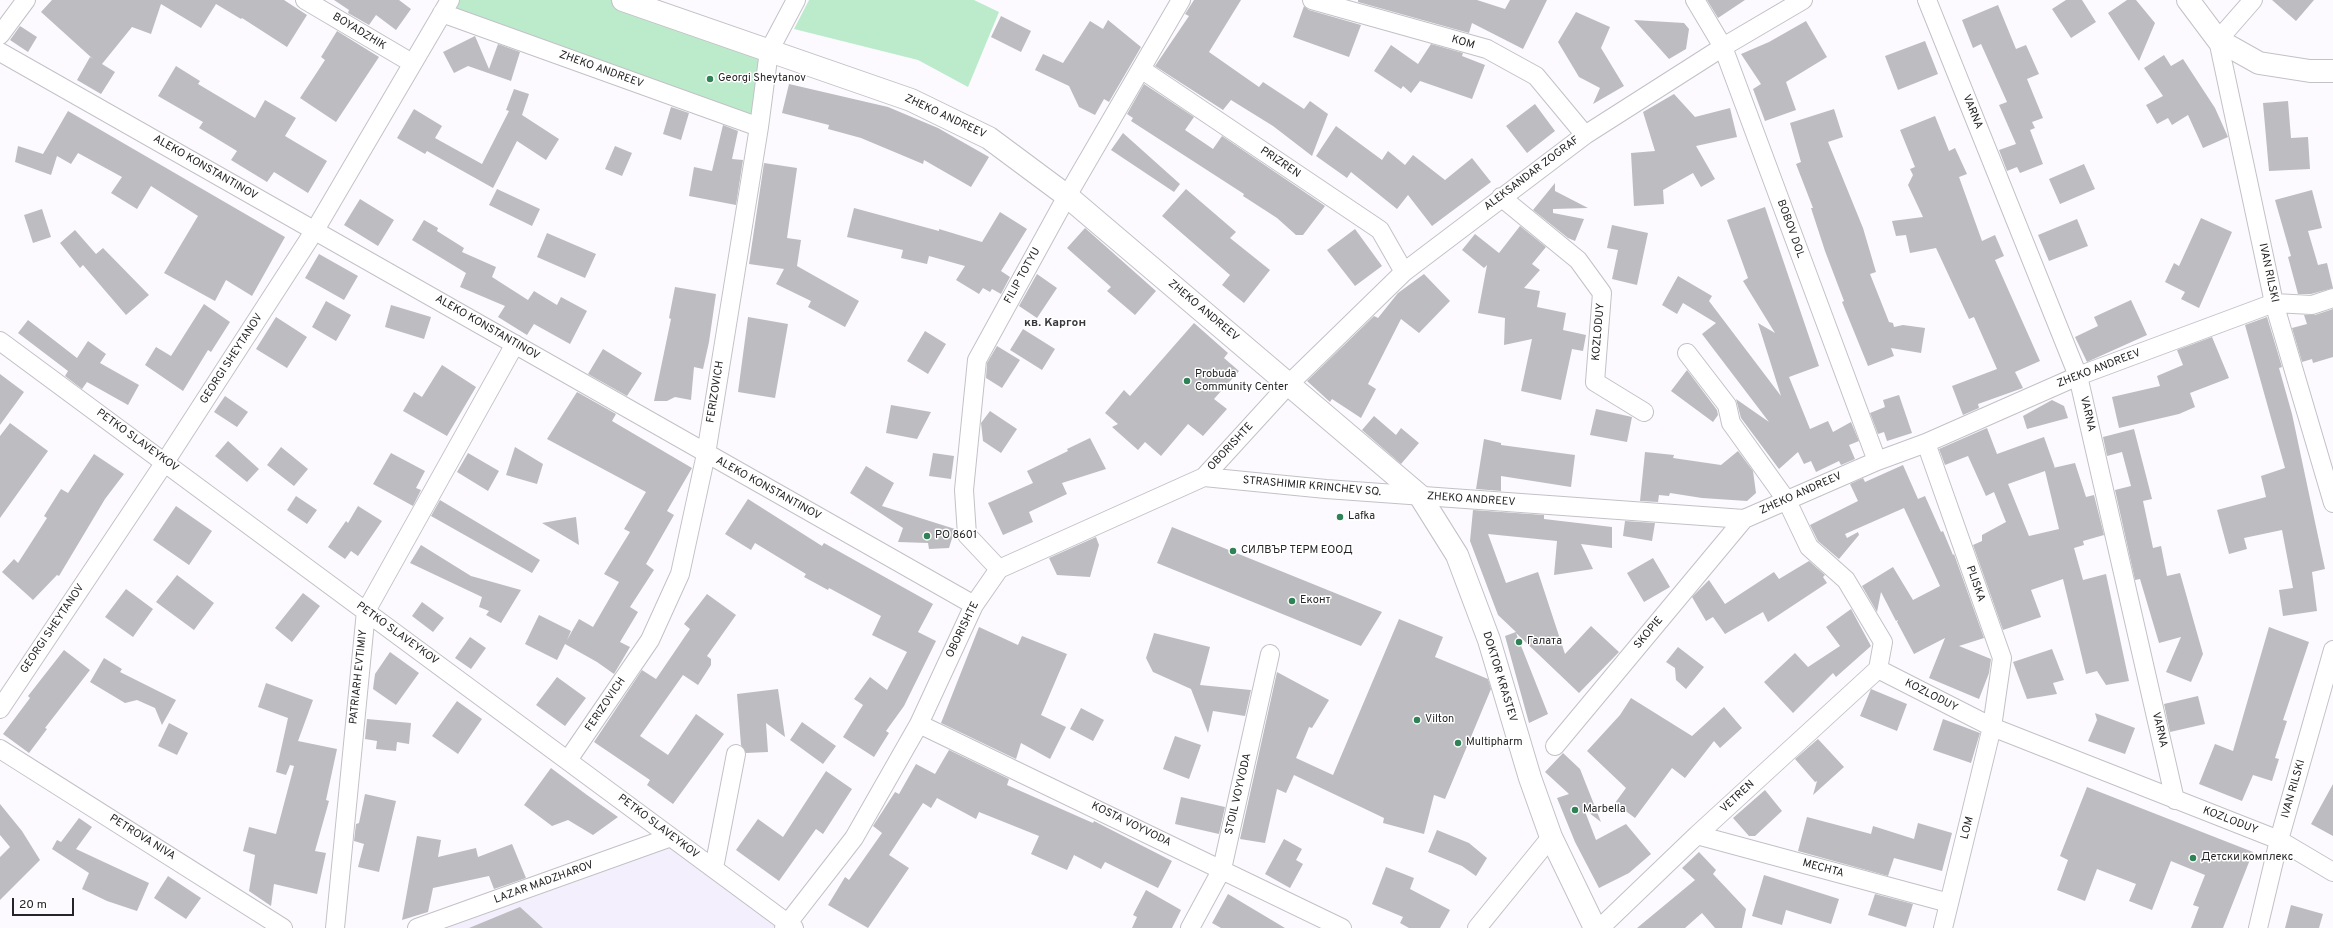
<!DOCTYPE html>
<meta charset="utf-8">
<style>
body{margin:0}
#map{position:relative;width:2333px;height:928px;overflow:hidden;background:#fcfaff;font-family:Overpass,sans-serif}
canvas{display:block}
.scale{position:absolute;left:12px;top:898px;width:62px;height:18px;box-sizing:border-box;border:2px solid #252426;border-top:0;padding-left:5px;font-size:12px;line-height:14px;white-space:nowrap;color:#252426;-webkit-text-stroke:3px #fff;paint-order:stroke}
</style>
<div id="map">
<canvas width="2333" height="928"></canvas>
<div class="scale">20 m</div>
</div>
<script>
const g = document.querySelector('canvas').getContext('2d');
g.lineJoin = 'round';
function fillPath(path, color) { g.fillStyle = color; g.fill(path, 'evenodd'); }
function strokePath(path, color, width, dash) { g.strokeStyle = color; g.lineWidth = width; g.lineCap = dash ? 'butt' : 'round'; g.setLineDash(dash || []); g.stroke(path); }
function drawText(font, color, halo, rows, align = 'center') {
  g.font = font + ' Overpass,sans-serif'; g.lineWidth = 3; g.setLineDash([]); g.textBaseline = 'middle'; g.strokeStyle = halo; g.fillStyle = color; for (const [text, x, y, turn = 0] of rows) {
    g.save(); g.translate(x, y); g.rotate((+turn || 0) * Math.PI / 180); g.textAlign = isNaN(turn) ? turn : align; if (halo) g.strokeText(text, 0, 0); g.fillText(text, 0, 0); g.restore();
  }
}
fillPath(new Path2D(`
 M671 837 784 928H417Z`), '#f4effc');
fillPath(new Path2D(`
 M450 0H623L769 51 759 127 442 13Z
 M809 0H974L999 12 968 87 918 60 794 29Z`), '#bcebcc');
fillPath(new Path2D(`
 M52 0H284L307 15 287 47 242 18 241 19 216 4 201 28 161 4 151 34 132 27 102 64 115 72 101 94 77 80 90 57 93 59 41 12Z
 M334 0H399L411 9 396 30 376 15 369 25 348 13 349 10Z
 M1194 0H1241L1209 52 1259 87 1263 82 1304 109 1310 101 1328 114 1312 156 1273 126 1231 100 1223 110 1155 66 1189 16 1185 14Z
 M1358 0H1477L1505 9 1510 0H1547L1523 49 1472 23 1469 33 1358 2Z
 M1707 0H1745L1718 18Z
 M2066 0H2082L2096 22 2071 38 2052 9Z
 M2127 0H2136L2155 23 2139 61 2108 13Z
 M2272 0H2314L2296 21Z
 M1998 5 2016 49 2026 45 2039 74 2027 79 2043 118 2032 122 2035 128 2030 130 2043 164 2020 173 2017 167 2007 171 1999 150 2016 144 1999 105 2007 102 1981 44 1973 48 1962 20Z
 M1304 6 1309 10 1361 25 1349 57 1293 37Z
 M1576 12 1610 27 1601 48 1624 86 1593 104 1600 88 1579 77 1558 42Z
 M1001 16 1031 31 1021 52 991 37Z
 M1108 20 1141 47 1109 102 1104 99 1095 115 1079 107 1069 86 1035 70 1043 54 1063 63 1090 21 1103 29Z
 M1634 20 1684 23 1689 29 1686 49 1669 59Z
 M1806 21 1827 57 1786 82 1796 110 1765 121 1753 89 1761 84 1741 54 1769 42Z
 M20 26 37 37 28 52 10 40Z
 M337 31 379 57 336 122 300 98 325 60 321 57Z
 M475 36 489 69 498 44 520 52 511 81 468 66 454 73 443 52Z
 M1925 41 1938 74 1898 90 1885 56Z
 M1431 44 1463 53 1462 56 1485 65 1472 99 1420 81 1411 93 1403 86 1401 89 1374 71 1391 45 1418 64Z
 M2164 55 2171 66 2183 59 2215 108 2228 137 2203 148 2188 115 2172 125 2168 118 2157 124 2146 105 2163 96 2144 68Z
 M176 66 200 81 198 84 255 118 265 100 296 118 285 136 327 161 308 193 274 172 267 182 231 160 237 151 199 128 203 122 158 96Z
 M789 84 888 107 938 128 989 157 971 187 924 160 923 164 861 138 828 129 829 125 782 113Z
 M1144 84 1194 117 1185 130 1213 149 1222 136 1325 206 1303 235H1296L1277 218 1243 196 1244 194 1131 121 1133 118 1127 114Z
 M514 89 529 94 522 115 559 139 546 160 517 141 493 188 427 151 425 154 397 138 414 109 442 126 435 138 482 164 509 111 506 110Z
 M1674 94 1695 117 1730 108 1737 137 1696 146 1715 179 1701 187 1693 173 1663 190 1664 204 1634 206 1631 153 1655 151 1643 112Z
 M2288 101 2291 138 2308 137 2310 169 2269 171 2263 103Z
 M1535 104 1555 131 1527 153 1506 126Z
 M671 107 689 113 681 140 663 134Z
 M1834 109 1843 137 1828 142 1863 228 1876 272 1870 274 1889 322 1893 323 1894 327 1903 325 1925 328 1921 353 1891 348 1894 356 1868 366 1842 302 1844 301 1825 251 1811 208H1813L1796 164 1801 162 1790 123Z
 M68 111 285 237 252 296 226 280 215 301 164 273 198 216 151 186 137 209 111 193 122 177 78 153 71 164 57 156 51 175 15 162 18 146 43 154Z
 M1935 116 1949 151 1955 148 1967 174 1959 177 1982 241 1995 235 2004 256 1995 260 2040 361 2015 372 2023 388 1978 404 1979 408 1963 415 1952 386 1997 369 1974 317 1969 319 1936 248 1910 253 1906 235 1896 236 1892 221 1923 217 1908 185 1913 175 1910 169 1915 167 1900 130Z
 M723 125 738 131 732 159 743 160 736 205 689 196 694 167 712 171Z
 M1336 126 1382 160 1388 151 1405 165 1413 155 1445 180 1472 158 1491 182 1432 226 1408 195 1397 209 1351 172 1347 178 1316 156Z
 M1123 133 1180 184 1174 192 1111 150Z
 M615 146 632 153 622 176 605 169Z
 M764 163 797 168 787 238 801 240 797 266 859 301 845 327 808 307 811 301 776 284 784 269 749 264Z
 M2084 164 2095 189 2060 204 2049 179Z
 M1555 183V191L1588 208 1553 209V213L1584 219 1575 241 1568 238 1533 210Z
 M497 189 540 209 532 226 489 205Z
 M1186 189 1236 232 1230 238 1270 270 1244 303 1222 285 1230 275 1162 216Z
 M2312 190 2322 228 2308 231 2318 265 2327 263 2333 288 2311 294H2298L2288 257 2291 256 2275 200Z
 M360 199 394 220 378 246 344 225Z
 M1765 207 1819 366 1789 377 1810 429 1828 421 1833 432 1851 422 1859 441 1849 445 1855 459 1841 465 1839 461 1816 472 1811 461 1804 464 1798 452 1779 469 1741 418 1736 399 1769 422 1702 334 1716 323 1683 303 1677 314 1662 305 1678 276 1712 296 1709 301 1781 396 1758 323 1775 333 1743 281 1748 278 1727 220Z
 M854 208 939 231V229L982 242 1000 212 1027 229 1001 271 1010 277 1001 294 992 289 990 292 983 288 979 294 956 280 965 266 929 256 927 264 901 258 903 250 847 237Z
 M42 209 51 237 33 243 24 215Z
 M2201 218 2232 232 2199 308 2181 299 2185 292 2165 282 2174 263 2179 266Z
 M2077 219 2088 246 2049 261 2038 235Z
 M424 220 438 228 437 231 464 248 462 252 496 267 492 277 528 300 534 291 557 305 561 297 587 311 570 344 534 324 527 335 498 317 505 306 460 287 466 273 412 240Z
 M1612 225 1648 233 1637 285 1612 279 1618 250 1607 248Z
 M1520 226 1546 247 1532 264 1540 270 1524 288 1540 291 1537 307 1566 313 1563 330 1586 335 1583 351 1572 349 1561 400 1521 391 1532 339 1504 345 1505 318 1478 313 1487 265 1484 268 1462 250 1475 234 1499 253Z
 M1085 228 1156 291 1135 315 1107 291 1111 287 1067 248Z
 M1355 229 1382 266 1355 286 1327 250Z
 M75 230 96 254 103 248 149 295 126 315 83 265 80 268 60 243Z
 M547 233 596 254 585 278 537 257Z
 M319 254 358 276 344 300 305 278Z
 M1037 274 1057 288 1037 318 1019 306Z
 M1424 274 1450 301 1419 333 1401 319 1368 384 1376 389 1361 418 1332 399 1330 402 1307 381 1374 316 1378 318 1398 293Z
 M675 287 716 294 709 342 703 369 694 367 691 400 675 397 667 401H654L671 319 669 318Z
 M2131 300 2147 335 2087 362 2075 337 2098 326 2094 317Z
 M326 301 351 315 336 341 312 327Z
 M204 304 230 322 211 352 208 350 183 391 145 365 156 347 171 356Z
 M391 305 431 317 424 339 385 327Z
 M2333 309V357L2313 363 2312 359 2302 362 2292 328 2307 324 2304 315H2315Z
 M276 317 307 337 287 368 256 349Z
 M748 317 788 324 775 398 738 392Z
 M2267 317 2282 367 2279 368 2292 414 2325 569 2312 572 2317 611 2283 616 2279 590 2293 588 2282 530 2244 538 2247 549 2229 554 2217 510 2266 497 2261 476 2285 468 2245 325Z
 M28 320 77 358 88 341 106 354 100 363 139 385 128 405 87 382 82 389 65 376 68 371 18 333Z
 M1194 323 1228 353 1224 358 1239 371 1214 399 1227 409 1203 436 1188 424 1161 456 1145 442 1138 450 1112 427 1118 424 1105 413 1124 390 1130 396Z
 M1023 329 1055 349 1042 370 1010 350Z
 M925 331 946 344 928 374 907 361Z
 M2212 337 2229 378 2190 393 2195 407 2179 414 2119 428 2112 397 2160 386 2157 376 2183 365 2177 350Z
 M997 346 1020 360 1002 388 986 378 987 363Z
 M603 349 642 373 627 396 588 374Z
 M442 365 476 387 447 436 403 411 414 392 422 397Z
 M1687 370 1717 410 1718 415 1713 422 1671 391Z
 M0 374 24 392 0 425Z
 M577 392 616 414 612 421 692 468 667 511 674 515 646 564 654 570 630 607 638 612 620 642 630 647 614 674 597 662 565 644 557 660 525 644 539 615 571 631 567 640 579 619 593 627 619 582 604 574 630 532 624 529 646 492 547 439Z
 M1899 395 1912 433 1887 441 1884 432 1878 434 1870 413 1885 407 1883 400Z
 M225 396 248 412 237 427 214 412Z
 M2052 400 2064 406 2068 418 2027 429 2023 416Z
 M891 405 931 412 917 439 886 433Z
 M1596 409 1632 417 1627 442 1590 435Z
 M990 411 1017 429 1001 453 983 441 981 423Z
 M1374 416 1396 435 1401 428 1419 443 1401 464 1362 430Z
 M10 423 48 451 0 518V436Z
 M1987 428 1997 454 2044 437 2055 468H2053L2075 463 2086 497 2094 495 2104 535 2083 541 2084 545 2074 548 2083 580 2106 574 2129 681 2106 685 2097 671 2086 674 2063 579 2031 590 2041 617 2003 630 1973 545 1982 541V535L2006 522 1994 492 1986 496 1968 456 1945 465 1939 449ZM2045 471 2059 529 2029 536 2008 484Z
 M2134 429 2152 499 2143 501 2153 548 2161 546 2167 576 2180 573 2203 654 2191 682 2166 672 2181 637 2159 643 2140 579 2135 580 2115 490 2131 486 2122 452 2107 456 2103 437Z
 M1090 438 1106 469 1062 483 1067 494 1029 512 1033 522 1003 535 988 503 1033 483 1027 471 1068 451 1067 449Z
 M1484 439 1501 443V445L1575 455 1571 487 1501 476V491L1476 489Z
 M228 441 259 469 247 482 215 456Z
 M281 447 308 469 294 486 267 465Z
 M515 447 543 464 537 484 506 475Z
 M1738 451 1753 471 1756 493 1747 501 1702 498 1670 493 1669 496 1659 495 1658 502 1640 501 1645 452 1674 455 1673 458 1721 465Z
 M391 453 425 471 416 488 421 490 413 506 373 484Z
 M468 453 499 471 488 491 457 472Z
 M933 453 954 456 951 479 929 476Z
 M94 454 124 474 105 499 59 576 57 575 33 600 2 572 14 559 18 563 47 518 44 516 61 489 68 493Z
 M1903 465 1918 499 1925 496 1941 532 1943 531 1953 555 1954 554 1984 638 1959 646 1991 659 1989 673 1979 699 1929 678 1945 638 1914 654 1897 622 1898 620 1896 621 1881 592 1877 612 1862 586 1893 567 1913 600 1940 586 1904 508 1845 534 1847 538 1858 532 1859 535 1839 559 1818 541 1810 525 1858 501 1850 484 1863 478 1865 482Z
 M866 466 894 483 882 506 955 529 949 548 929 549 928 543 898 542 903 528 850 493Z
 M296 496 317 510 307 524 287 510Z
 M748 499 822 546 824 543 933 604 918 632 936 641 904 706 886 731 889 733 874 757 843 737 863 705 854 699 870 677 887 690 907 652 872 635 881 616 829 588 828 590 804 577 806 574 755 543 751 550 725 534Z
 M440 500 540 560 532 573 431 516Z
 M176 506 212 531 189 565 153 540Z
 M358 506 382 521 358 556 351 551 345 559 328 547 346 521 348 523Z
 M1473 510 1544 515V519L1612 527V548L1581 544 1593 569 1554 575 1557 541 1488 534 1506 583 1538 572 1565 654 1591 626 1619 652 1579 693 1516 633 1548 714 1529 723 1505 636 1516 632 1498 615 1470 541Z
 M576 517 579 545 542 523Z
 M1625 521 1655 523 1652 541 1623 536Z
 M1172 527 1382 612 1361 646 1157 563Z
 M1096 537 1099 545 1090 577 1057 575 1049 558Z
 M421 545 471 576 521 590 501 623 486 615 489 611 479 607 482 597 410 563Z
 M1653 558 1670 587 1644 602 1627 573Z
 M1809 561 1825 575 1823 577 1827 583 1768 622 1763 612 1725 634 1713 617 1706 621 1692 597 1709 580 1725 604 1774 572 1779 579Z
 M177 575 214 603 194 630 156 602Z
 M126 589 153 609 133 637 105 617Z
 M303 593 320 606 292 642 275 628Z
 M707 594 736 615 707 656 711 659V665L698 685 683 675 640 736 668 755 696 714 724 734 673 804 647 785 650 780 594 742 642 670 656 679 690 629 684 624Z
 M422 602 444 618 433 632 412 616Z
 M1851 609 1871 646 1836 677 1833 673 1793 713 1764 682 1795 653 1808 667 1840 646 1826 627Z
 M1399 619 1443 637 1435 657 1488 679 1491 689 1445 799 1434 795 1424 834 1383 823 1384 818 1294 775 1286 793 1277 789 1265 843 1240 839 1277 672 1329 700 1312 728 1309 727 1296 758 1333 775Z
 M979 627 1018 645 1022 636 1067 654 1041 715 1066 727 1050 759 1021 743 1016 759 941 723Z
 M2269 627 2309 642 2283 720 2287 721 2275 758 2279 759 2272 781 2253 775 2242 801 2199 784 2215 744 2233 751Z
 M1154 633 1210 647 1200 685 1251 690 1245 716 1213 711 1208 733 1191 689 1153 672 1146 658Z
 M470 637 486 648 471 669 455 658Z
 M1678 647 1704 667 1686 689 1676 680 1675 668 1666 662Z
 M2052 649 2064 680 2053 683 2057 694 2027 699 2013 662Z
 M64 650 90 670 45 728 47 729 29 753 3 734 30 698 28 696Z
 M390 652 419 673 396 705 373 689 375 674Z
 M104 658 122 669 120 672 176 700 162 725 155 708 137 700 125 703 90 682Z
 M557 677 586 698 565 726 536 705Z
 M266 683 313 700 298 741 337 749 326 800 329 801 315 851 326 853 317 894 274 884 271 906 249 891 255 855 243 851 249 827 276 834 294 766 290 765 286 775 276 772 288 718 258 707Z
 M778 689 785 737 766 723 768 752 746 753 741 745 737 694Z
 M1871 689 1907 704 1897 731 1860 716Z
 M2198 696 2205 724 2170 732 2164 704Z
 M1631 698 1692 736 1724 707 1742 728 1720 748 1714 741 1685 778 1672 768 1635 818 1615 803 1626 788 1587 751 1620 715Z
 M457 701 482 719 458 754 432 736Z
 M1081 708 1104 720 1093 741 1070 729Z
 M2095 713 2135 728 2125 754 2088 741 2097 720Z
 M367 719 411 723 409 744 397 742 396 751 376 749 377 741 365 739Z
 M1943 719 1980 733 1971 763 1933 750Z
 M802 722 836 746 823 764 790 740Z
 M169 723 188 733 177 755 158 746Z
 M1175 736 1201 745 1189 779 1163 769Z
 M1818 739 1844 767 1813 795 1817 781 1815 782 1795 759Z
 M949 750 1009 779 1007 785 1093 823 1094 821 1172 861 1158 888 1105 862 1101 869 1074 855 1067 870 1031 854 1039 836 979 812 976 819 937 798 931 808 923 803 889 855 909 868 868 928 828 905 845 877 849 880 882 833 873 826 895 792 899 794 916 764 935 774Z
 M1563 753 1580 769 1601 822 1584 809 1596 840 1626 824 1651 854 1629 873 1599 888 1575 842 1557 798 1569 794 1545 772Z
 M551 768 587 795 618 817 593 835 568 820 552 826 524 805Z
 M826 771 852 789 823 834 816 829 779 881 736 850 758 819 783 837Z
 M2333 784V836L2311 824Z
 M2087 787 2253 852 2223 928H2191L2199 907 2193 905 2205 875 2171 861 2152 910 2129 901 2136 884 2097 869 2085 901 2057 890 2068 860 2060 856Z
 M1765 790 1782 811 1755 836H1749L1733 818Z
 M365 794 396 801 379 872 358 867 364 844 354 841 356 824 359 823Z
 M1181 797 1225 807 1219 834 1175 824Z
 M0 804 22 831 40 860 0 900V857L10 847 0 835Z
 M1807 817 1871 834 1873 826 1914 839 1918 823 1952 833 1942 871 1894 858 1888 876 1798 851Z
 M79 818 92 827 76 849 149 883 137 911 107 901 82 889 89 873 52 849 57 840 61 842Z
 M1437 830 1469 843 1487 858 1476 876 1462 866 1428 852Z
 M417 836 441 840 438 857 476 848 478 857 512 844 526 878 494 889 489 876 433 888 428 912 402 920Z
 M1284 839 1302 849 1296 860 1303 864 1290 888 1265 874Z
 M1699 852 1716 870 1713 874 1746 909 1742 928H1715L1702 913 1685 928H1637L1695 880 1682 868Z
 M1386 867 1414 878 1410 889 1450 910 1440 928H1409L1400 923 1403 917 1372 904Z
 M1764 875 1839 899 1831 924 1786 910 1782 925 1752 916Z
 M168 876 201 898 186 919 154 898Z
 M1146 890 1181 910 1172 928H1132L1137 917 1133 915Z
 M1228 894 1285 928H1221L1212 923Z
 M1875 894 1913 904 1906 927 1868 915Z
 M2291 905 2323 914 2319 928H2285Z
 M520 907 543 928H469Z`), '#bdbcc1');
const street = new Path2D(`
 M305 0 412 63
 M1312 0 1487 49 1536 76 1585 135
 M1695 0 1723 47 1877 461
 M1927 0 2078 376 2175 800
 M2253 0 2218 40 2274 303 2333 503
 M442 13 759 127
 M0 35 26 0
 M0 52 974 605
 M1141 69 1380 230 1404 272
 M1501 197 1578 260 1602 293 1595 382 1644 412
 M0 341 794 928
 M1687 353 1727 405 1731 423 1787 501 1809 547 1846 580 1883 642 1878 669 1992 727 2279 840 2333 872
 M1926 443 2002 658 1992 727 1943 928
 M1204 477 1326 489 1744 519 1877 461 1926 443 2078 376 2274 303 2312 305 2333 298
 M999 569 967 535 964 490 977 360 1067 196 1181 0
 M0 709 165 462 315 230 450 0
 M919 724 1342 928
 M1555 746 1744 519
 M0 749 283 928
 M568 760 650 640 680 574 706 454 759 127 769 51 796 0
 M1697 835 1949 903
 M714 868 736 754
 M335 928 366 611 515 344
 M417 928 671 837
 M784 928 854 838 919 724 974 605 999 569 1204 477 1289 384 1404 272 1585 135 1723 47 1803 0
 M1190 928 1222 869 1270 654
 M1477 928 1551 837
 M1600 928 1697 835 1878 669
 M2258 928 2279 840 2333 650`);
const secondary = new Path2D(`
 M623 0 911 100 989 138 1067 196 1420 496 1457 555 1489 640 1530 778 1551 837 1595 928
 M2188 0 2218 40 2259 63 2310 71H2333`);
strokePath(street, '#c3c1c7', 20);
strokePath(secondary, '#c3c1c7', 24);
strokePath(street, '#fff', 18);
strokePath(secondary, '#fff', 22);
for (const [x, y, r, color] of [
 [710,79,4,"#2e8255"],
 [1187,381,4,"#2e8255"],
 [1340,517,4,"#2e8255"],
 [927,536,4,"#2e8255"],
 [1233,551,4,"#2e8255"],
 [1292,601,4,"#2e8255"],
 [1519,642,4,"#2e8255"],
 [1417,720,4,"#2e8255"],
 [1458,743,4,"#2e8255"],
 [1575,810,4,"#2e8255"],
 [2193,858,4,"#2e8255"]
]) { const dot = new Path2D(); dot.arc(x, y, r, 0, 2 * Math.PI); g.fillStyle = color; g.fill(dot); strokePath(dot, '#fff', 1.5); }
drawText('11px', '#252426', '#fff', [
 ["BOYADZHIK",359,32,31],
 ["KOM",1463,43,16],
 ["ZHEKO ANDREEV",601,70,20],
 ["VARNA",1972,112,68],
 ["ZHEKO ANDREEV",945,117,25],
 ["PRIZREN",1280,163,34],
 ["ALEKO KONSTANTINOV",205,168,30],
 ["ALEKSANDAR ZOGRAF",1532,174,-37],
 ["BOBOV DOL",1790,229,70],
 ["IVAN RILSKI",2268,273,78],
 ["FILIP TOTYU",1023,276,-61],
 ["ZHEKO ANDREEV",1203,311,40],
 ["ALEKO KONSTANTINOV",487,328,30],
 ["KOZLODUY",1599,332,-85],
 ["GEORGI SHEYTANOV",232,359,-57],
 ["ZHEKO ANDREEV",2099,369,-21],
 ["FERIZOVICH",716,392,-81],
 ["VARNA",2087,414,77],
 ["PETKO SLAVEYKOV",137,441,36],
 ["OBORISHTE",1231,447,-47],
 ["STRASHIMIR KRINCHEV SQ.",1312,487,5],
 ["ALEKO KONSTANTINOV",768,489,29],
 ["ZHEKO ANDREEV",1801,494,-24],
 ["ZHEKO ANDREEV",1471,500,4],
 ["PLISKA",1975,584,71],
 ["GEORGI SHEYTANOV",53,629,-56],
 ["OBORISHTE",963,630,-64],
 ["SKOPIE",1649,633,-50],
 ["PETKO SLAVEYKOV",397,634,36],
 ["PATRIARH EVTIMIY",359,677,-84],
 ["DOKTOR KRASTEV",1499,677,73],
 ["KOZLODUY",1931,696,27],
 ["FERIZOVICH",606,705,-56],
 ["VARNA",2159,730,77],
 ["IVAN RILSKI",2294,789,-74],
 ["STOIL VOYVODA",1239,794,-77],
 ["VETREN",1738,797,-43],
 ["KOZLODUY",2230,821,21],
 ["KOSTA VOYVODA",1131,825,26],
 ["PETKO SLAVEYKOV",658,827,37],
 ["LOM",1968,828,-76],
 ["PETROVA NIVA",142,838,32],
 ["MECHTA",1823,869,15],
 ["LAZAR MADZHAROV",544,883,-20]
]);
drawText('11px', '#252426', '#fff', [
 ["Georgi Sheytanov",718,79],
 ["Probuda",1195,375],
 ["Community Center",1195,388],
 ["Lafka",1348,517],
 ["PO 8601",935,536],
 ["СИЛВЪР ТЕРМ ЕООД",1241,551],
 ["Еконт",1300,601],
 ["Галата",1527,642],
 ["Vilton",1425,720],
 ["Multipharm",1466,743],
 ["Marbella",1583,810],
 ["Детски комплекс",2201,858]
], 'left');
drawText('bold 12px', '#38373b', '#fff', [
 ["кв. Каргон",1055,324]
]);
</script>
